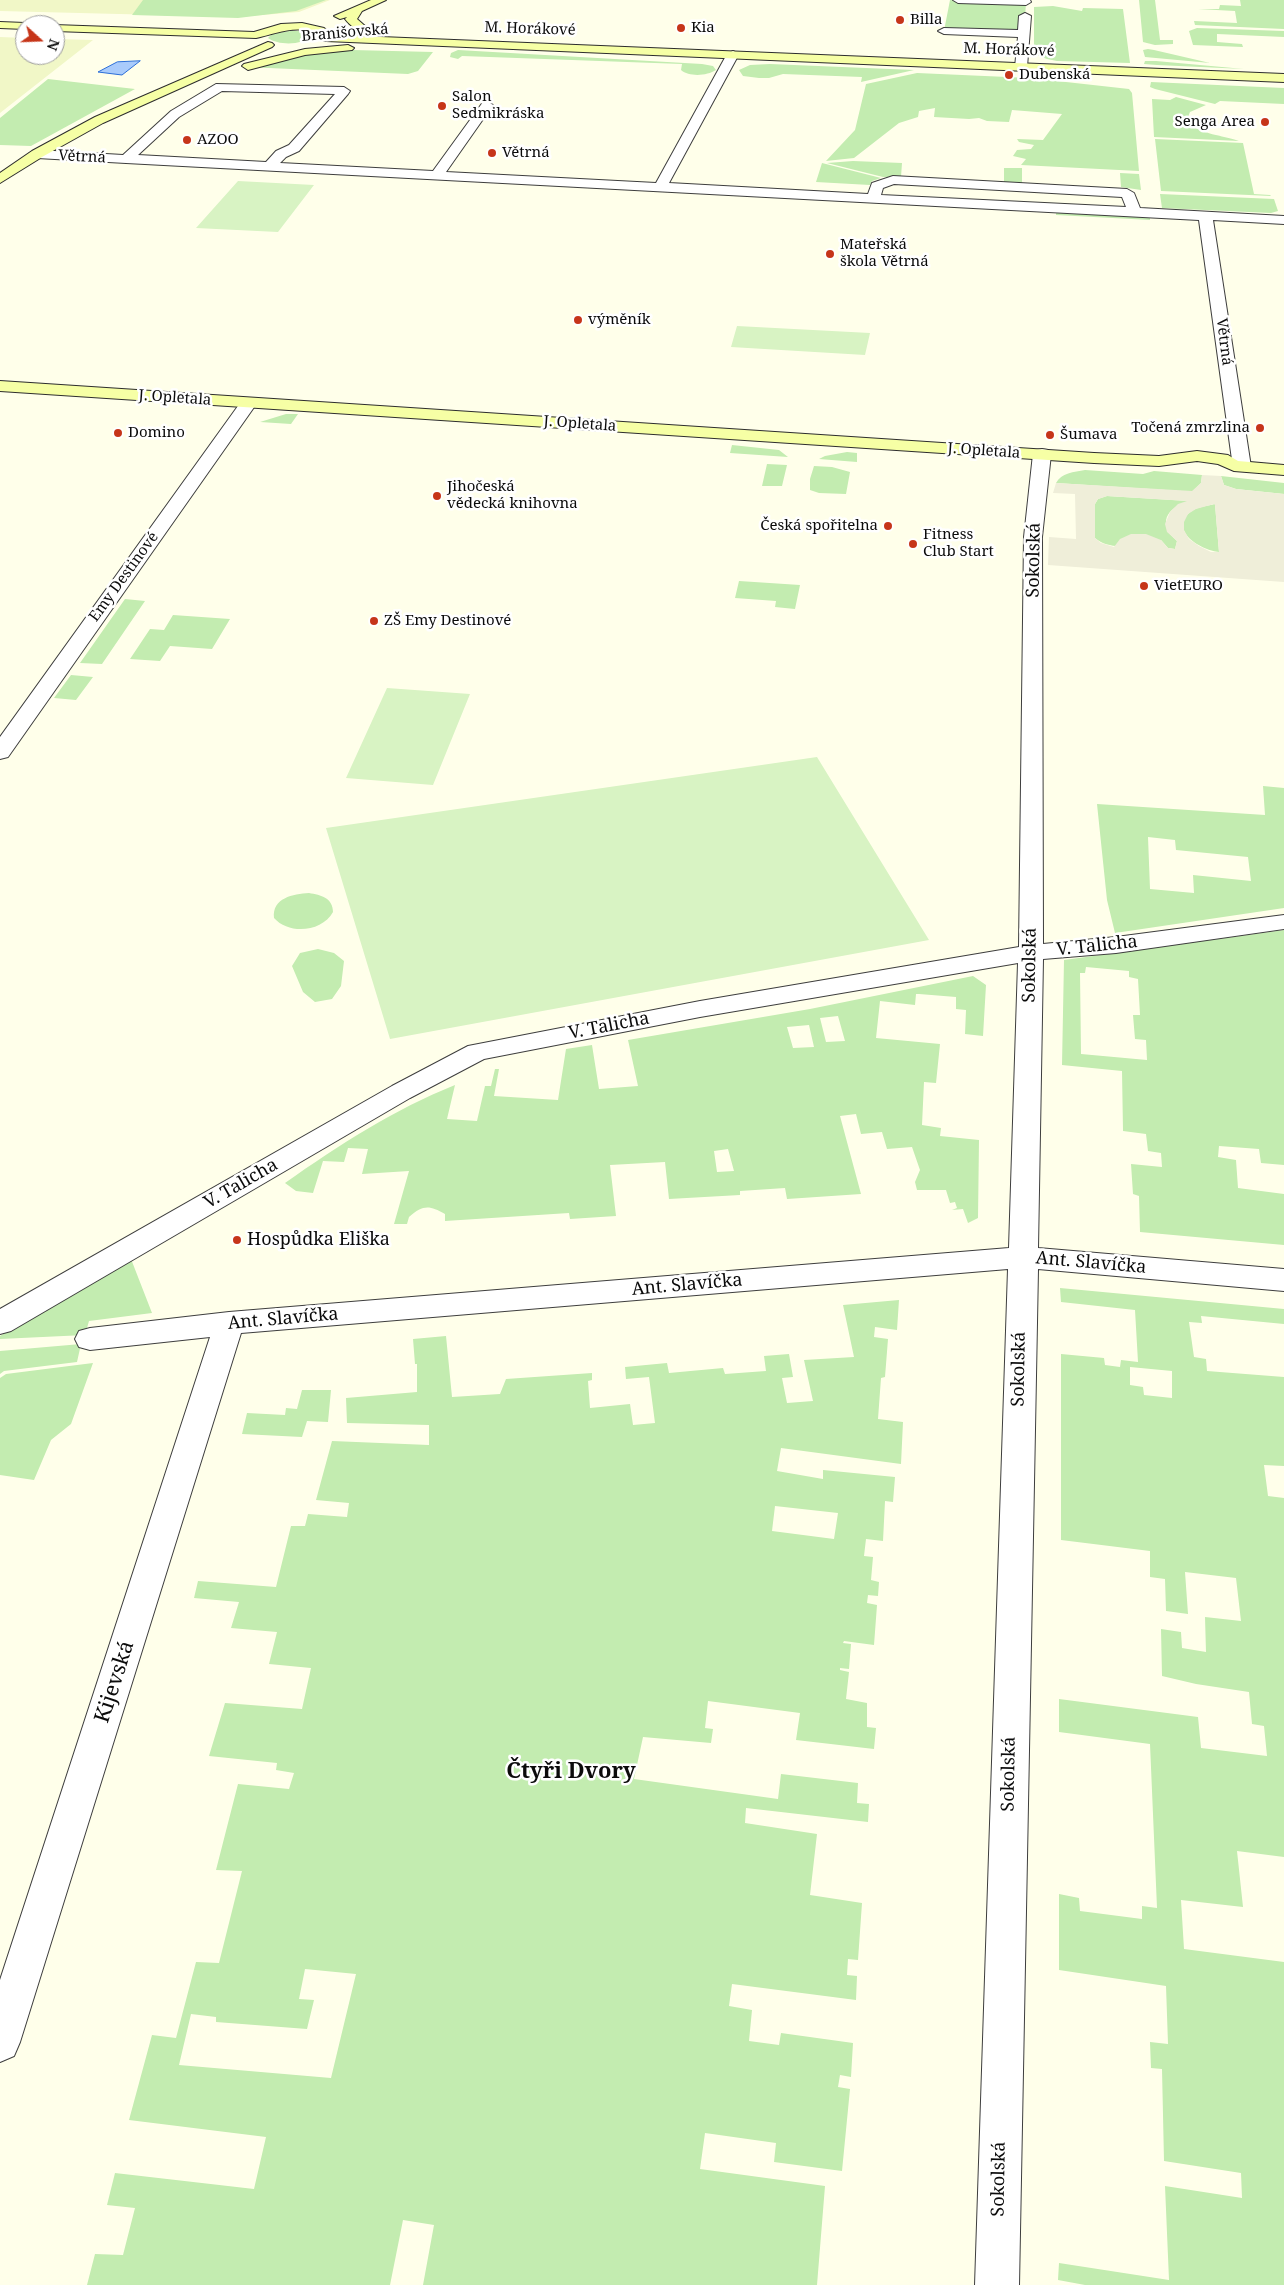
<!DOCTYPE html>
<meta charset="utf-8">
<style>
body{margin:0}
#map{position:relative;width:1284px;height:2285px;overflow:hidden;background:#ffffea;font-family:"Noto Serif",serif}
canvas{display:block}
.north{position:absolute;left:15px;top:15px;width:50px;height:50px;box-sizing:border-box;background:#fff;border:1px solid #9d9d9d;border-radius:50%;rotate:110deg;font-size:14px;font-weight:700;line-height:20px;text-align:center;color:#0b0b0b}
.north::after{content:'';display:block;margin:auto;width:18px;height:22px;background:#c63519;clip-path:polygon(50% 0,100% 100%,50% 72%,0 100%)}
</style>
<div id="map">
<canvas width="1284" height="2285"></canvas>
<div class="north">N</div>
</div>
<script>
const g = document.querySelector('canvas').getContext('2d');
g.lineJoin = 'round';
function fillPath(path, color) { g.fillStyle = color; g.fill(path, 'evenodd'); }
function strokePath(path, color, width, dash) { g.strokeStyle = color; g.lineWidth = width; g.lineCap = dash ? 'butt' : 'round'; g.setLineDash(dash || []); g.stroke(path); }
function drawText(font, color, halo, rows, align = 'center') {
  g.font = font + ' "Noto Serif",serif'; g.lineWidth = 5; g.setLineDash([]); g.textBaseline = 'middle'; g.strokeStyle = halo; g.fillStyle = color; for (const [text, x, y, turn = 0] of rows) {
    g.save(); g.translate(x, y); g.rotate((+turn || 0) * Math.PI / 180); g.textAlign = isNaN(turn) ? turn : align; if (halo) g.strokeText(text, 0, 0); g.fillText(text, 0, 0); g.restore();
  }
}
fillPath(new Path2D(`
 M0 0H330L299 12 238 17 0 11Z
 M0 37 25 38V55H55V39L93 40 0 113Z`), '#f1f7c7');
fillPath(new Path2D(`
 M143 0H326L296 11 238 18 132 15Z
 M950 0 1026 2 1024 34 944 31Z
 M1139 0H1155L1160 40H1173V44L1155 45 1143 42Z
 M1240 0H1284V29L1195 25 1194 21 1237 23 1235 11 1198 9H1219L1220 5 1241 6Z
 M1053 6 1082 11 1083 8 1123 9 1130 63 1057 61 1047 59 1034 54V7Z
 M1197 28 1284 31V37L1217 34V42L1242 44 1243 47 1193 45 1189 31Z
 M289 31H303L312 36C303 45 279 46 268 38L272 34Z
 M1148 49 1154 50 1210 63 1145 57 1143 50Z
 M352 50 433 52 418 71 408 74 245 67 268 58Z
 M458 50 702 64 713 66 716 70C707 76 689 77 681 70L682 64 462 56 458 59 450 57 451 53Z
 M1145 61H1156L1244 69 1157 65 1144 64Z
 M770 64 914 70 861 82 862 77 783 74 769 78H759L743 76 739 70 750 65Z
 M917 73 1030 78 1129 89 1132 93 1139 171 1021 165 1026 159 1013 156 1017 150 1031 149 1034 145 1019 142 1017 139 1043 140 1062 114 1012 110 1009 122 987 121 979 118 969 119 934 117 935 108 919 111 918 117 899 123 854 158 826 161 855 130 866 84Z
 M48 79 135 89 31 146 0 145V118Z
 M1151 82 1284 88V104L1220 101 1215 104 1155 89 1150 87Z
 M1176 97 1206 105 1190 112C1179 133 1226 135 1239 141L1154 137 1152 99 1170 100Z
 M1155 139 1243 143 1254 194 1270 195 1271 196 1161 191Z
 M853 161 902 163 901 177H883L827 163Z
 M822 163 881 178 872 181 870 185 816 182Z
 M1004 168H1022V184L1004 183Z
 M1120 173 1139 174 1141 190 1121 187Z
 M1160 194 1274 199 1278 211 1271 213 1162 208Z
 M1056 212 1150 217V220L1056 215Z
 M286 414H298L291 424 260 422Z
 M732 445 779 450 788 457 730 453Z
 M847 452 857 453V462L819 459 825 456Z
 M767 464 787 465 782 486H762Z
 M814 466 832 467 850 472 846 494 819 493 810 490V479Z
 M1085 470 1143 474 1154 471 1202 475 1201 483 1193 491H1182L1056 483C1061 473 1074 472 1085 470Z
 M1221 476 1284 483V494L1236 489 1224 485Z
 M1107 496 1189 501C1166 508 1157 524 1177 541L1175 549 1168 548 1161 540C1140 543 1112 553 1095 538V504L1098 499Z
 M1215 504 1219 552C1204 551 1170 533 1188 514 1194 507 1207 506 1215 504Z
 M739 581 800 585 795 609 775 607 776 601 735 598Z
 M125 599 145 601 102 664 80 663Z
 M173 615 230 619 212 649 170 646 160 661 130 659 150 629 164 630Z
 M71 675 93 677 76 700 54 698Z
 M1263 786 1284 788V908L1115 933 1107 900 1097 804 1265 815ZM1148 837 1175 840 1176 850 1248 857 1251 881 1193 875 1194 893 1150 889Z
 M309 893C321 895 333 898 333 912 322 932 289 935 274 918 272 898 293 894 309 893Z
 M1284 930V1165L1261 1163 1259 1149 1219 1146 1218 1157 1236 1160 1238 1188 1284 1194V1245L1140 1232 1139 1196 1133 1194 1131 1164 1162 1167 1161 1153 1148 1151 1146 1134 1123 1131 1122 1071 1062 1065 1064 960ZM1086 967 1129 971V977L1138 979 1140 1015H1133L1135 1039 1146 1040 1147 1060 1081 1054 1080 973H1085Z
 M318 949 334 953 344 961 341 986 332 999 315 1002 303 992 292 966 300 953Z
 M973 976 986 985 983 1036 965 1034 966 1010 956 1009V997L919 994H916L915 1005 880 1001 876 1038 940 1044 936 1083 924 1082 922 1125 941 1128 940 1136 979 1140 978 1218 968 1223 963 1209 952 1210 957 1208 955 1202 950 1203 946 1190H917L915 1182 920 1170 912 1147 887 1149 882 1132 861 1134 856 1114 840 1116 861 1194 787 1199 785 1188 740 1191V1195L669 1199 665 1162 610 1165 616 1216 570 1219 569 1213 445 1221V1214C429 1205 423 1205 409 1217L407 1224H394L409 1171 362 1174 368 1149 348 1148 344 1162 323 1161 313 1193 296 1191 285 1183C339 1145 395 1109 455 1085L447 1119 477 1121 485 1086H491L495 1069H499L494 1096 558 1100 566 1049 592 1045 599 1089 638 1086 628 1040 810 1009ZM838 1016 845 1041 826 1042 820 1018ZM809 1025 814 1047 793 1048 787 1027ZM728 1149 734 1171 717 1172 714 1151Z
 M131 1259 152 1313 89 1321 85 1335 0 1339V1336Z
 M1060 1288 1284 1309V1324L1201 1316 1202 1323 1189 1322 1194 1357 1206 1359 1207 1371 1284 1377V1466L1264 1465 1268 1496 1284 1498V1857L1237 1851 1243 1907 1181 1900 1184 1949 1284 1962V2285H1085L1058 2280 1059 2263 1169 2280 1165 2186 1242 2198 1241 2173 1164 2161 1162 2069 1151 2068 1150 2042 1168 2044 1166 1986 1059 1970V1894L1079 1898 1080 1911 1142 1919V1906L1157 1908 1150 1744 1059 1732V1699L1198 1717 1201 1748 1267 1756 1264 1726 1252 1724 1249 1692 1196 1684 1162 1676 1161 1629 1181 1632 1182 1648 1206 1652 1205 1617 1241 1621 1236 1578 1185 1572 1188 1614 1166 1611 1165 1579 1150 1577V1551L1061 1540V1354L1104 1358 1105 1365 1120 1367 1121 1360 1138 1362 1135 1310 1061 1302ZM1130 1367 1172 1371V1398L1144 1395 1143 1387 1130 1385Z
 M899 1300 897 1330 875 1327 874 1337 888 1339 885 1377 881 1378 878 1419 903 1422 901 1464 781 1448 777 1471 823 1479V1470L895 1477 893 1502 885 1501 883 1541 866 1539 864 1556 873 1557 871 1580 879 1582 878 1596 868 1595 867 1603 877 1605 874 1645 844 1641 843 1643 851 1644 849 1669 840 1668V1670L849 1672 846 1699 867 1703V1727L876 1728 874 1749 796 1740 800 1713 708 1701 705 1728 713 1729 711 1743 643 1737 634 1779 778 1799 781 1774 858 1783 857 1803 869 1804 868 1822 746 1808 745 1823 817 1834 810 1895 862 1903 858 1960 848 1959 847 1975 857 1976 856 2000 732 1984 729 2006 752 2010 749 2041 779 2045 781 2033 853 2043 851 2077 840 2075 838 2087 850 2089 842 2171 774 2162 776 2143 705 2133 700 2169 825 2186 817 2285H423L434 2225 403 2220 390 2285H87L95 2254 123 2255 135 2208 107 2205 115 2173 254 2189 266 2137 129 2120 152 2035 176 2038 196 1962 219 1963 242 1871 216 1870 238 1784 289 1789 294 1773 276 1770 277 1763 209 1756 225 1703 302 1709 311 1668 269 1664 277 1632 231 1628 239 1602 194 1598 198 1581 276 1587 291 1526H305L308 1514 347 1517 349 1503 316 1500 332 1441 429 1445V1425L347 1423 346 1398 417 1392V1364H415L413 1339 446 1336 452 1397 500 1394 506 1379 592 1373V1380L588 1381 590 1408 630 1404 633 1425 655 1423 649 1377 626 1379 625 1367 667 1363 669 1373 723 1368 725 1374 766 1371 764 1356 789 1354 793 1377 782 1378 787 1403 813 1401 804 1360 854 1357 843 1305ZM775 1506 838 1513 834 1539 772 1531ZM305 1969 356 1974 331 2078 179 2065 191 2014 216 2017V2022L307 2029 314 2000 299 1999Z
 M81 1344 77 1362 4 1371 0 1374V1351Z
 M93 1363 71 1424 51 1440 34 1480 0 1475V1378L6 1374Z
 M302 1390H331L328 1422 307 1421 302 1437 242 1434 247 1413 285 1415 286 1408 297 1409Z`), '#c3ecb0');
fillPath(new Path2D(`
 M238 181 314 185 278 232 196 228Z
 M737 326 870 333 865 355 731 347Z
 M387 688 470 694 433 785 346 778Z
 M817 757 929 940 390 1039 326 828Z`), '#d8f3c3');
fillPath(new Path2D(`
 M1202 475 1221 476 1224 485 1236 489 1284 494V582L1048 565 1049 537 1076 539 1075 494 1053 493 1056 483 1192 491 1201 483ZM1107 496 1187 501 1178 504 1170 512 1165 524 1167 532 1177 541 1175 549 1168 548 1161 540 1146 534H1131L1120 539 1114 547 1101 543 1095 538V504L1098 499ZM1214 504 1215 505 1219 552H1211L1199 546 1189 539 1184 530V522L1188 514 1196 509Z`), '#efeed9');
const water = new Path2D(`
 M140 61 122 75 98 72 117 62Z`);
fillPath(water, '#a9cbfb');
strokePath(water, '#2b6ed8', 1);
const street = new Path2D(`
 M953 0H1030L1031 2 1026 5 958 3Z
 M1025 13 1031 16 1027 67 1021 71 1015 67 1018 37 944 34 938 31 944 28 1018 30 1019 16Z
 M733 51 739 54 669 183 868 194 872 183 893 176 1127 189 1134 193 1140 208 1284 216V224L1213 220 1251 467 1248 471H1236L1233 467 1199 220 126 163 37 158 30 154 37 150 123 155 171 111 216 84 344 87 350 91 348 94 299 151 286 157 280 163 433 171 483 102 487 101 493 105 446 172 656 183 727 54ZM222 91 335 94 289 145 276 151 266 162 138 155 179 117ZM894 184 1122 197 1126 207 881 195 883 188Z
 M249 398 255 399 257 403 8 757 0 759V737L243 399Z
 M1042 449 1048 450 1051 454 1042 537 1043 944 1116 937 1284 915V929L1116 953 1043 959 1038 1248 1284 1269V1291L1038 1269 1019 2285H975L1008 1269 241 1333 20 2042 14 2056 0 2062V1980L210 1337 90 1350 79 1347 75 1339 79 1331 90 1328 229 1312 1009 1248 1018 963 700 1017 484 1059 410 1098 11 1331 0 1334V1309L392 1086 468 1046 700 1001 1019 947 1024 537 1033 454 1036 450Z`);
const secondary = new Path2D(`
 M371 0H386L362 11 357 19 365 26 387 31 389 33 387 35C372 39 354 31 345 19L347 17 340 19 334 16Z
 M0 22 25 23 30 25H25V29L0 28Z
 M302 23 324 28 332 35 1284 74V82L326 41C319 40 318 33 311 31 291 26 274 34 256 38L55 31 54 25 254 32 281 24Z
 M268 42 272 43 274 45 272 47 103 123 42 157 0 183V173L32 151 95 117Z
 M348 45 354 48 352 50 305 55 248 70 242 66 244 64 305 49Z
 M0 381 1094 453 1159 456 1197 451 1228 455 1238 461 1284 465V475L1234 471 1218 464 1197 461 1159 466 1094 463 0 391Z`);
strokePath(street, '#3e3e3e', 2);
strokePath(secondary, '#2d2d2d', 2);
fillPath(street, '#fff');
fillPath(secondary, '#f6ffa5');
for (const [x, y, r, color] of [
 [900,20,5,"#c63519"],
 [681,28,5,"#c63519"],
 [1009,75,5,"#c63519"],
 [442,106,5,"#c63519"],
 [1265,122,5,"#c63519"],
 [187,140,5,"#c63519"],
 [492,153,5,"#c63519"],
 [830,254,5,"#c63519"],
 [578,320,5,"#c63519"],
 [1260,428,5,"#c63519"],
 [118,433,5,"#c63519"],
 [1050,435,5,"#c63519"],
 [437,496,5,"#c63519"],
 [888,526,5,"#c63519"],
 [913,544,5,"#c63519"],
 [1144,586,5,"#c63519"],
 [374,621,5,"#c63519"],
 [237,1240,5,"#c63519"]
]) { const dot = new Path2D(); dot.arc(x, y, r, 0, 2 * Math.PI); g.fillStyle = color; g.fill(dot); strokePath(dot, '#fff', 2); }
drawText('15px', '#0b0b0b', '#fff', [
 ["Billa",910,20],
 ["Kia",691,28],
 ["Dubenská",1019,75],
 ["Salon",452,97],
 ["Sedmikráska",452,114],
 ["Senga Area",1255,122,"right"],
 ["AZOO",197,140],
 ["Větrná",502,153],
 ["Mateřská",840,245],
 ["škola Větrná",840,262],
 ["výměník",588,320],
 ["Točená zmrzlina",1250,428,"right"],
 ["Domino",128,433],
 ["Šumava",1060,435],
 ["Jihočeská",447,487],
 ["vědecká knihovna",447,504],
 ["Česká spořitelna",878,526,"right"],
 ["Fitness",923,535],
 ["Club Start",923,552],
 ["VietEURO",1154,586],
 ["ZŠ Emy Destinové",384,621]
], 'left');
drawText('15px', '#0b0b0b', '#fff', [
 ["M. Horákové",530,29,2],
 ["Branišovská",345,33,-5],
 ["M. Horákové",1009,50,2],
 ["Větrná",82,157,3],
 ["Větrná",1224,342,83],
 ["J. Opletala",175,398,4],
 ["J. Opletala",580,424,4],
 ["J. Opletala",984,451,4],
 ["Emy Destinové",124,577,-54]
]);
drawText('18px', '#0b0b0b', '#fff', [
 ["Sokolská",1034,560,-89],
 ["V. Talicha",1097,946,-6],
 ["Sokolská",1030,965,-89],
 ["V. Talicha",609,1026,-11],
 ["V. Talicha",241,1184,-30],
 ["Ant. Slavíčka",1091,1263,5],
 ["Ant. Slavíčka",687,1285,-5],
 ["Ant. Slavíčka",283,1319,-5],
 ["Sokolská",1019,1369,-89],
 ["Sokolská",1009,1774,-89],
 ["Sokolská",999,2179,-89]
]);
drawText('18px', '#0b0b0b', '#fff', [
 ["Hospůdka Eliška",247,1240]
], 'left');
drawText('21px', '#0b0b0b', '#fff', [
 ["Kijevská",115,1682,-72]
]);
drawText('bold 22px', '#0b0b0b', '#fff', [
 ["Čtyři Dvory",571,1772]
]);
</script>
